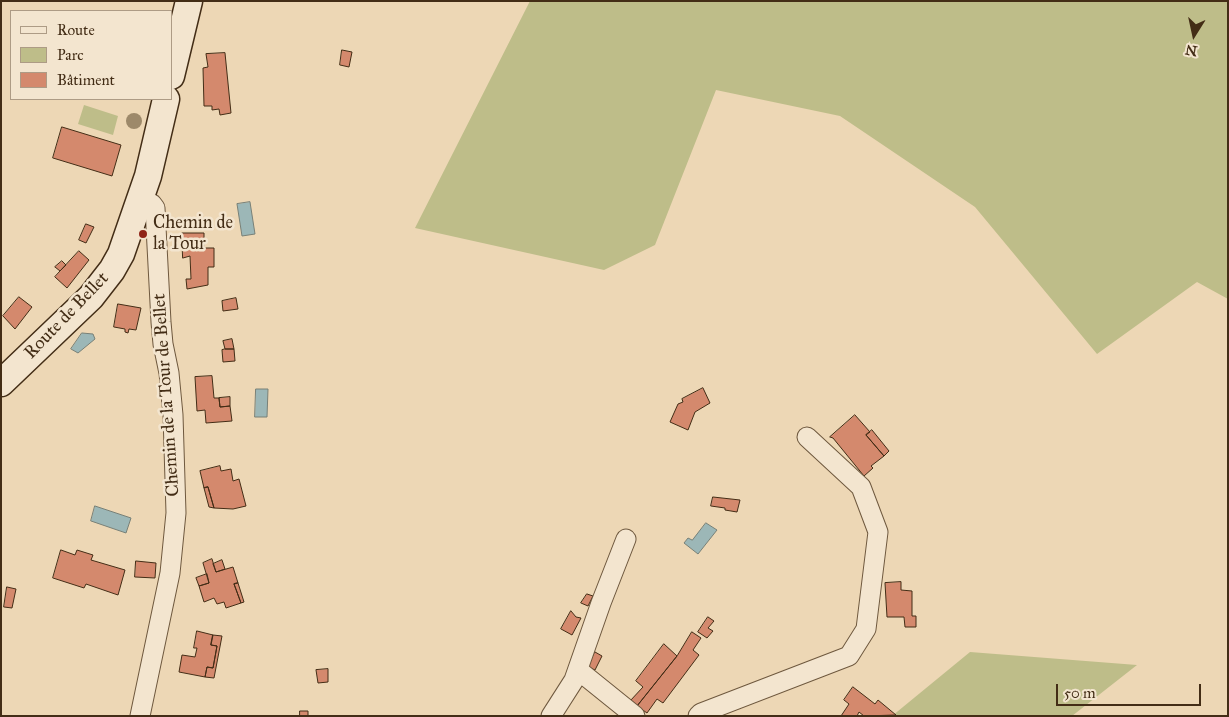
<!DOCTYPE html>
<meta charset="utf-8">
<style>
body{margin:0}
#map{position:relative;width:1229px;height:717px;overflow:hidden;background:#edd7b5;font-family:"IM FELL Great Primer",serif}
canvas{display:block}
.frame{position:absolute;inset:0;border:2px solid #432d16;pointer-events:none}
.legend{position:absolute;left:10px;top:10px;width:162px;height:90px;box-sizing:border-box;background:#f3e5cf;border:1px solid #ad9b85;margin:0;padding:6px 9px;list-style:none;font-size:15px;color:#432d16}
.legend li{display:flex;align-items:center;gap:10px;height:25px}
.legend b{width:25px;border:1px solid #ad9b85}
.north{position:absolute;left:1169px;top:10px;width:50px;height:50px;-webkit-text-stroke:4px #f3e5cf;paint-order:stroke;rotate:190deg;font-size:14px;font-weight:700;line-height:20px;text-align:center;color:#432d16}
.north::after{content:'';display:block;margin:auto;width:18px;height:22px;background:#432d16;clip-path:polygon(50% 0,100% 100%,50% 72%,0 100%)}
.scale{position:absolute;left:1056px;top:684px;width:145px;height:22px;box-sizing:border-box;border:2px solid #432d16;border-top:0;padding-left:6px;font-size:15px;line-height:18px;white-space:nowrap;color:#432d16;-webkit-text-stroke:4px #f3e5cf;paint-order:stroke}
</style>
<div id="map">
<canvas width="1229" height="717"></canvas>
<div class="frame"></div>
<ul class="legend">
<li><b style="height:6px;background:#f3e5cf"></b>Route</li>
<li><b style="height:14px;background:#bebd89"></b>Parc</li>
<li><b style="height:14px;background:#d4896d"></b>Bâtiment</li>
</ul>
<div class="north">N</div>
<div class="scale">50 m</div>
</div>
<script>
const g = document.querySelector('canvas').getContext('2d');
g.lineJoin = 'round';
function fillPath(path, color) { g.fillStyle = color; g.fill(path, 'evenodd'); }
function strokePath(path, color, width, dash) { g.strokeStyle = color; g.lineWidth = width; g.lineCap = dash ? 'butt' : 'round'; g.setLineDash(dash || []); g.stroke(path); }
function drawText(font, color, halo, rows, align = 'center') {
  g.font = font + ' "IM FELL Great Primer",serif'; g.lineWidth = 5; g.setLineDash([]); g.textBaseline = 'middle'; g.strokeStyle = halo; g.fillStyle = color; for (const [text, x, y, turn = 0] of rows) {
    g.save(); g.translate(x, y); g.rotate((+turn || 0) * Math.PI / 180); g.textAlign = isNaN(turn) ? turn : align; if (halo) g.strokeText(text, 0, 0); g.fillText(text, 0, 0); g.restore();
  }
}
fillPath(new Path2D(`
 M530 1H1228V299L1197 282 1097 354 975 207 840 116 716 90 655 245 604 270 415 228Z
 M84 105 118 116 113 135 78 124Z
 M970 652 1137 665 1072 716H892Z`), '#bebd89');
const water = new Path2D(`
 M250 202 255 234 242 236 237 204Z
 M82 333 93 334 95 339 78 353 71 349Z
 M256 389H268L267 417H255Z
 M95 506 131 518 126 533 91 521Z
 M706 523 717 530 698 554 684 543 688 538 692 540Z`);
fillPath(water, '#9cb7b7');
strokePath(water, '#788077', 1);
const building = new Path2D(`
 M342 50 352 52 349 67 340 65Z
 M225 53 231 113 220 115 219 109 212 110V106H204L203 68 208 67 206 54Z
 M62 127 121 145 112 176 53 158Z
 M86 224 94 227 86 243 79 240Z
 M182 233H204V248H214V267H208V285L187 289 186 279H191L190 256 183 258Z
 M79 251 89 260 67 288 55 277Z
 M62 261 66 265 60 271 55 267Z
 M19 297 32 307 15 329 3 316Z
 M236 298 238 309 223 311 222 301Z
 M118 304 141 308 136 330 129 329 128 333 125 332V329L114 327Z
 M232 339 234 349H225L223 341Z
 M225 349H234L235 361 223 362 222 350Z
 M212 376 214 398H219L220 407 230 406 232 421 206 423 205 410 197 411 195 377Z
 M703 388 710 403 695 412 688 430 670 422 678 404 683 402 682 399Z
 M230 397V406L220 407 219 398Z
 M855 415 870 432 866 435 884 456 871 466 873 468 864 476 833 438 830 437Z
 M872 430 889 451 884 456 866 435Z
 M220 466 221 471 231 469 233 481 239 479 246 506 233 509 214 508 208 487 204 488 200 471Z
 M208 487 214 508 209 507 204 488Z
 M713 497 740 500 737 512 725 510V508L711 506Z
 M61 550 75 555 77 550 93 555 91 560 125 570 118 595 86 584 84 588 53 578Z
 M212 559 216 572 233 567 238 583 234 584 241 603 226 608 224 602 217 604 214 598 204 602 199 586 209 583 203 563Z
 M222 560 225 569 216 572 213 564Z
 M136 561 156 563 155 578 135 577Z
 M207 574 209 583 199 586 196 578Z
 M901 582V590L912 591V616H916V627H905L904 617H887L885 583Z
 M238 583 244 602 241 603 234 584Z
 M7 587 16 589 12 608 4 607Z
 M587 594 593 596 588 606 581 603Z
 M571 611 576 617 581 618 572 635 561 629Z
 M708 617 714 621 708 628 713 631 707 638 698 632Z
 M197 631 213 635 211 645 217 646 213 668 207 667 205 677 179 672 182 655 195 657 197 648H194Z
 M692 632 701 638 693 650 699 655 663 703 657 699 647 713 637 706 677 656Z
 M213 635 222 636 214 678 205 677 207 667 213 668 217 646 211 645Z
 M664 644 677 656 637 706 630 701 643 687 636 681Z
 M595 652 602 656 595 670 588 667Z
 M328 669V682L318 683 316 670Z
 M853 687 875 704 878 700 896 715 864 716 859 712 857 716H841L849 704 844 700Z
 M300 711H308V716H300Z`);
fillPath(building, '#d4896d');
strokePath(building, '#432d16', 1);
const street = new Path2D(`
 M578 670 635 716
 M140 716 170 573 176 513 173 415 169 373 163 344 161 322 155 208 152 204 142 199
 M551 716 574 680 601 603 626 539
 M698 716 701 713 849 656 866 629 878 532 861 487 807 437`);
const secondary = new Path2D(`
 M171 76 189 1
 M1 383 91 297 112 270 121 254 148 176 166 99`);
strokePath(street, '#6e583e', 21);
strokePath(secondary, '#432d16', 29);
strokePath(street, '#f3e5cf', 19);
strokePath(secondary, '#f3e5cf', 26);
g.fillStyle = '#9d896a';
for (const [x, y] of [
 [134,121]
]) { g.beginPath(); g.arc(x, y, 8, 0, 2 * Math.PI); g.fill(); }
for (const [x, y, r, color] of [
 [143,234,5,"#8f2418"]
]) { const dot = new Path2D(); dot.arc(x, y, r, 0, 2 * Math.PI); g.fillStyle = color; g.fill(dot); strokePath(dot, '#f3e5cf', 2); }
drawText('18px', '#432d16', '#f3e5cf', [
 ["Chemin de",153,224],
 ["la Tour",153,245]
], 'left');
drawText('18px', '#432d16', '#f3e5cf', [
 ["Route de Bellet",67,316,-46],
 ["Chemin de la Tour de Bellet",167,395,-94]
]);
</script>
